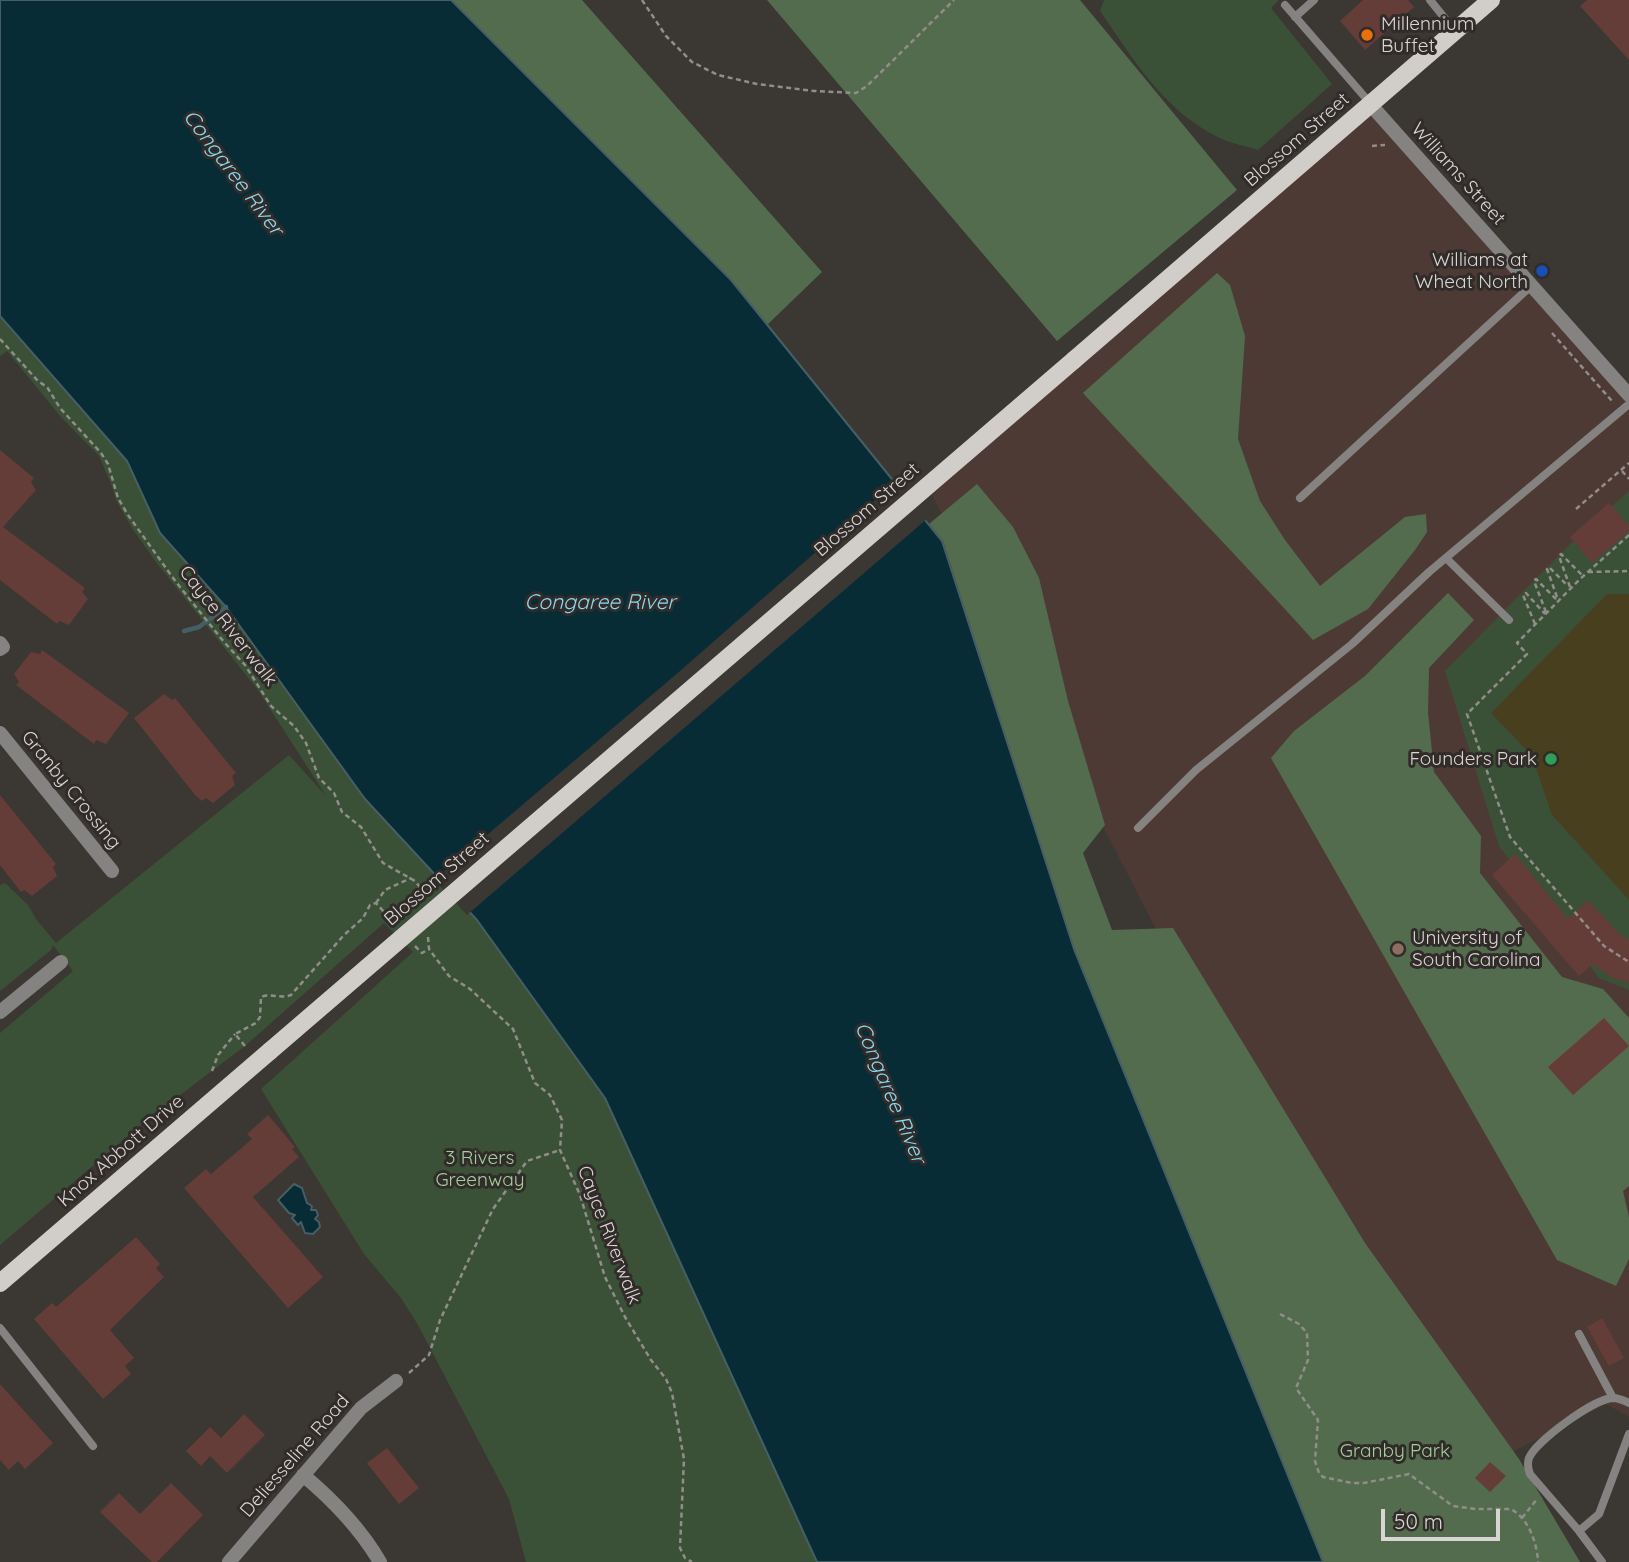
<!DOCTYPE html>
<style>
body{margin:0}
#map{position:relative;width:1629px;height:1562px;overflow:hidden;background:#3b3733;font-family:Quicksand,sans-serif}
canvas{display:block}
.scale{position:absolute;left:1381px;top:1509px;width:119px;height:32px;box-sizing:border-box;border:4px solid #d8d5d3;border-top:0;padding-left:9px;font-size:21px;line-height:24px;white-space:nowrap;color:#d8d5d3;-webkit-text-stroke:5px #312c29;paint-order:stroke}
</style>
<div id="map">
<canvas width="1629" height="1562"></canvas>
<div class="scale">50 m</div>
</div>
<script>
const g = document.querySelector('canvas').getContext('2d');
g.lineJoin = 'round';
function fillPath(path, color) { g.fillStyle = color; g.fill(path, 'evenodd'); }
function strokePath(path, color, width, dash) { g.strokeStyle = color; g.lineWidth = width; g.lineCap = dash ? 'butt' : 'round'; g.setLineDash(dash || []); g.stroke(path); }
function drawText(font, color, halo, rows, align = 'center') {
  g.font = font + ' Quicksand,sans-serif'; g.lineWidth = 6; g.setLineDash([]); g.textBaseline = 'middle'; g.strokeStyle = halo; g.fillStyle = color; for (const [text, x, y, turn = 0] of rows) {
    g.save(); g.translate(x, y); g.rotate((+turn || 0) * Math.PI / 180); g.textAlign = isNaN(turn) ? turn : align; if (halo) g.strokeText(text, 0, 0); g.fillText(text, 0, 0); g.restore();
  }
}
fillPath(new Path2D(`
 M1367 106 1629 397V1417L1606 1404 1444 1487 932 495Z`), '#4e3a35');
fillPath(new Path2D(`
 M1104 0H1279L1271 8 1332 84 1258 150C1246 146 1233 144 1222 139 1165 113 1134 60 1100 11Z
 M0 316 127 461 160 533 226 607 365 799 477 920 605 1098 817 1562H526L509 1499 418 1325 401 1298 364 1254 261 1089 413 952 384 923 245 1046 143 1123 0 1245V1033L73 971 53 945 51 950 0 991V885L5 883 28 905 36 919 56 943 289 755 326 796 258 690 156 562 132 528 117 502 110 481 99 456 61 417 7 351 0 356Z
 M1629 491V990L1599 978 1499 846 1445 671 1573 541Z`), '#3b5137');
fillPath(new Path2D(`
 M451 0H582L822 272 767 325 731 280Z
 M767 0H1080L1237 190 1057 341Z
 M1217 273 1230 285 1245 336 1238 439 1260 501 1285 540 1320 586 1405 517 1426 514 1427 532 1415 550 1368 609 1313 640C1238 556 1159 476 1083 393Z
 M977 484 1013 527 1039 578 1068 701 1105 825 1083 853 1112 930 1173 928 1365 1243 1519 1459 1580 1562H1323L1074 949 943 541 929 524Z
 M1448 593 1474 620 1429 668 1428 712 1434 772 1481 836 1480 873 1562 977 1603 989 1629 1018V1186L1623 1191 1629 1217V1259L1616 1286 1557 1260 1271 758 1294 731 1365 676Z`), '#536c4e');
fillPath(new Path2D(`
 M1607 594H1629V900L1552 815 1532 756 1491 713Z`), '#483f1f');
const water = new Path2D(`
 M0 0H451L731 280 942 541 1074 949 1323 1562H817L605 1098 477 920 365 799 226 607 160 533 127 461 0 316Z
 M294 1184 302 1188 307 1203 312 1206 311 1210H316L318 1215 315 1219 319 1222 320 1227 313 1234 305 1233 301 1222 298 1225 292 1218 295 1215 289 1213 278 1200Z`);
fillPath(water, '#072c36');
strokePath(water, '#465f65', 2);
fillPath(new Path2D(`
 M898 480 928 518 467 915 434 880 680 671Z`), '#3b3733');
strokePath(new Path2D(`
 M184 631 199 627 226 607`), '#465f65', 4.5);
fillPath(new Path2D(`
 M1363 0H1408L1414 7 1365 50 1340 21Z
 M1587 0H1629V60L1580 6Z
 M0 450 34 478 31 482 36 490 3 527 85 588 82 592 88 599 69 625 59 621 57 624 0 580Z
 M1609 503 1629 526V531L1592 563 1570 537Z
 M42 650 129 713 106 744 96 740 94 744 16 685 19 682 14 674 31 652 40 654Z
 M164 694 172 700 175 698 236 773 232 776 235 785 213 803 206 798 202 801 195 795 134 718Z
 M0 795 56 864 53 867 57 876 32 896 24 890 21 892 0 865Z
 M1515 854 1568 919 1588 900 1620 935 1629 940V983L1613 978 1592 964 1579 976 1492 875Z
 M1604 1018 1629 1046 1573 1095 1548 1067Z
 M268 1115 295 1147 292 1149 299 1157 253 1197 323 1277 288 1308 184 1188 206 1169 211 1174 252 1139 247 1134Z
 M136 1237 160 1264 156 1268 164 1277 110 1330 134 1358 125 1366 131 1374 103 1399 34 1319 52 1303 56 1307Z
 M1602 1318 1624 1358 1609 1366 1587 1327Z
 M0 1384 53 1443 25 1469 18 1461 9 1470 0 1460Z
 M244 1414 265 1435 227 1473 210 1456 201 1466 186 1451 210 1427 221 1438Z
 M387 1448 419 1488 399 1504 367 1463Z
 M1490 1462 1506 1476 1490 1492 1475 1478Z
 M171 1483 203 1515 157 1562H152L100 1512 119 1493 140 1514Z`), '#643d39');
strokePath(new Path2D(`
 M642 0 666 36 692 62 718 75 757 84 814 91 856 93 867 86 954 0
 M1372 146 1385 145
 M1552 333 1612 401
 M0 339 38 381 47 387 60 408 101 453 108 464 118 498 128 515 176 582 224 642 245 665 271 706 294 726 306 743 319 778 334 793 342 812 361 827 383 863 415 881 419 886 422 896
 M1622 471 1629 479
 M1576 509 1629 463
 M1629 535 1579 580 1517 643 1527 654 1467 714 1510 837 1604 946 1629 962
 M1588 572 1629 571
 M1570 587 1559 556 1561 554 1583 576
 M1557 597 1547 569 1549 567 1568 586
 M1546 612 1534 581 1536 579 1558 601
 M1535 624 1523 595 1526 593 1545 614
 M376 903 385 890 411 878
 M428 937 429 949 449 976 470 989 513 1029 535 1083 550 1095 562 1120 560 1150 580 1195 605 1277 625 1317 651 1360 666 1379 672 1393 684 1459 680 1548 685 1558 692 1562
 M415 946 422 953 429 949
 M245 1046 235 1034 256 1023 260 1017 261 997C271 993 281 999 291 995L344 935 363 918 370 905 376 903 394 923
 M212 1071 218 1055 235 1034
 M1280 1314 1299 1324 1307 1333 1308 1360 1296 1388 1318 1420 1315 1461 1319 1473 1323 1477 1352 1483H1364L1409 1474 1453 1506 1476 1509H1511C1529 1519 1537 1543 1538 1562
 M409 1373 429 1355 440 1320 493 1209 527 1161 560 1150
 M1522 1518 1537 1499`), '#908d8a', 2.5, [5, 3.5]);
strokePath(new Path2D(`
 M1430 0 1455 31
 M1285 5 1370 103
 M1295 17 1314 0
 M1300 498 1532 285
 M1446 558 1509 620
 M1138 828 1196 770 1352 644 1429 572 1629 404
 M0 1328 93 1446
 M1579 1334 1613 1398
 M1579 1531 1599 1514 1629 1434
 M1602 1562 1579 1531 1530 1474C1528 1469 1527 1464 1529 1458 1536 1441 1595 1398 1613 1398 1618 1398 1625 1401 1629 1403`), '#858381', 8);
strokePath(new Path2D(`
 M1370 104 1629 395
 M0 643 3 647 0 649
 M0 733 112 871
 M0 1012 61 962
 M303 1475C333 1500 360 1528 380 1562
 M229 1562 361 1408 396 1381`), '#858381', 14);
strokePath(new Path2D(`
 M1074 360 1491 0
 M0 1283 270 1051`), '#d1cec9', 18);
strokePath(new Path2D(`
 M270 1051 1074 360`), '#d1cec9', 18);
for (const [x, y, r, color] of [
 [1367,35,7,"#e8710a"],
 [1542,271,7,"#1a4fb4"],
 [1551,759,7,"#2e9e5b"],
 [1398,949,7,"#8d6e63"]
]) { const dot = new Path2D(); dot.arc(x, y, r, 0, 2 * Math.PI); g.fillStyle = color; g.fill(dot); strokePath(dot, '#312c29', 2.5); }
drawText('19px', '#d8d5d3', '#312c29', [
 ["Millennium",1381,24],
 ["Buffet",1381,46],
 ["Williams at",1528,260,"right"],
 ["Wheat North",1528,282,"right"],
 ["Founders Park",1537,759,"right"],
 ["University of",1412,938],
 ["South Carolina",1412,960]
], 'left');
drawText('19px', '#d8d5d3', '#312c29', [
 ["Blossom Street",1297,140,-41],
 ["Williams Street",1458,174,48],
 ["Blossom Street",867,510,-41],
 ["Cayce Riverwalk",228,626,52],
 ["Granby Crossing",71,790,51],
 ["Blossom Street",437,879,-41],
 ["Knox Abbott Drive",121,1151,-41],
 ["Cayce Riverwalk",609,1235,69],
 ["Deliesseline Road",295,1456,-49]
]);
drawText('19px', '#a3cf9b', '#312c29', [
 ["3 Rivers",480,1158],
 ["Greenway",480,1180],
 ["Granby Park",1395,1451]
]);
drawText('italic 21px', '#88d8f0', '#312c29', [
 ["Congaree River",233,173,53],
 ["Congaree River",600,603],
 ["Congaree River",890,1093,67]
]);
</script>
